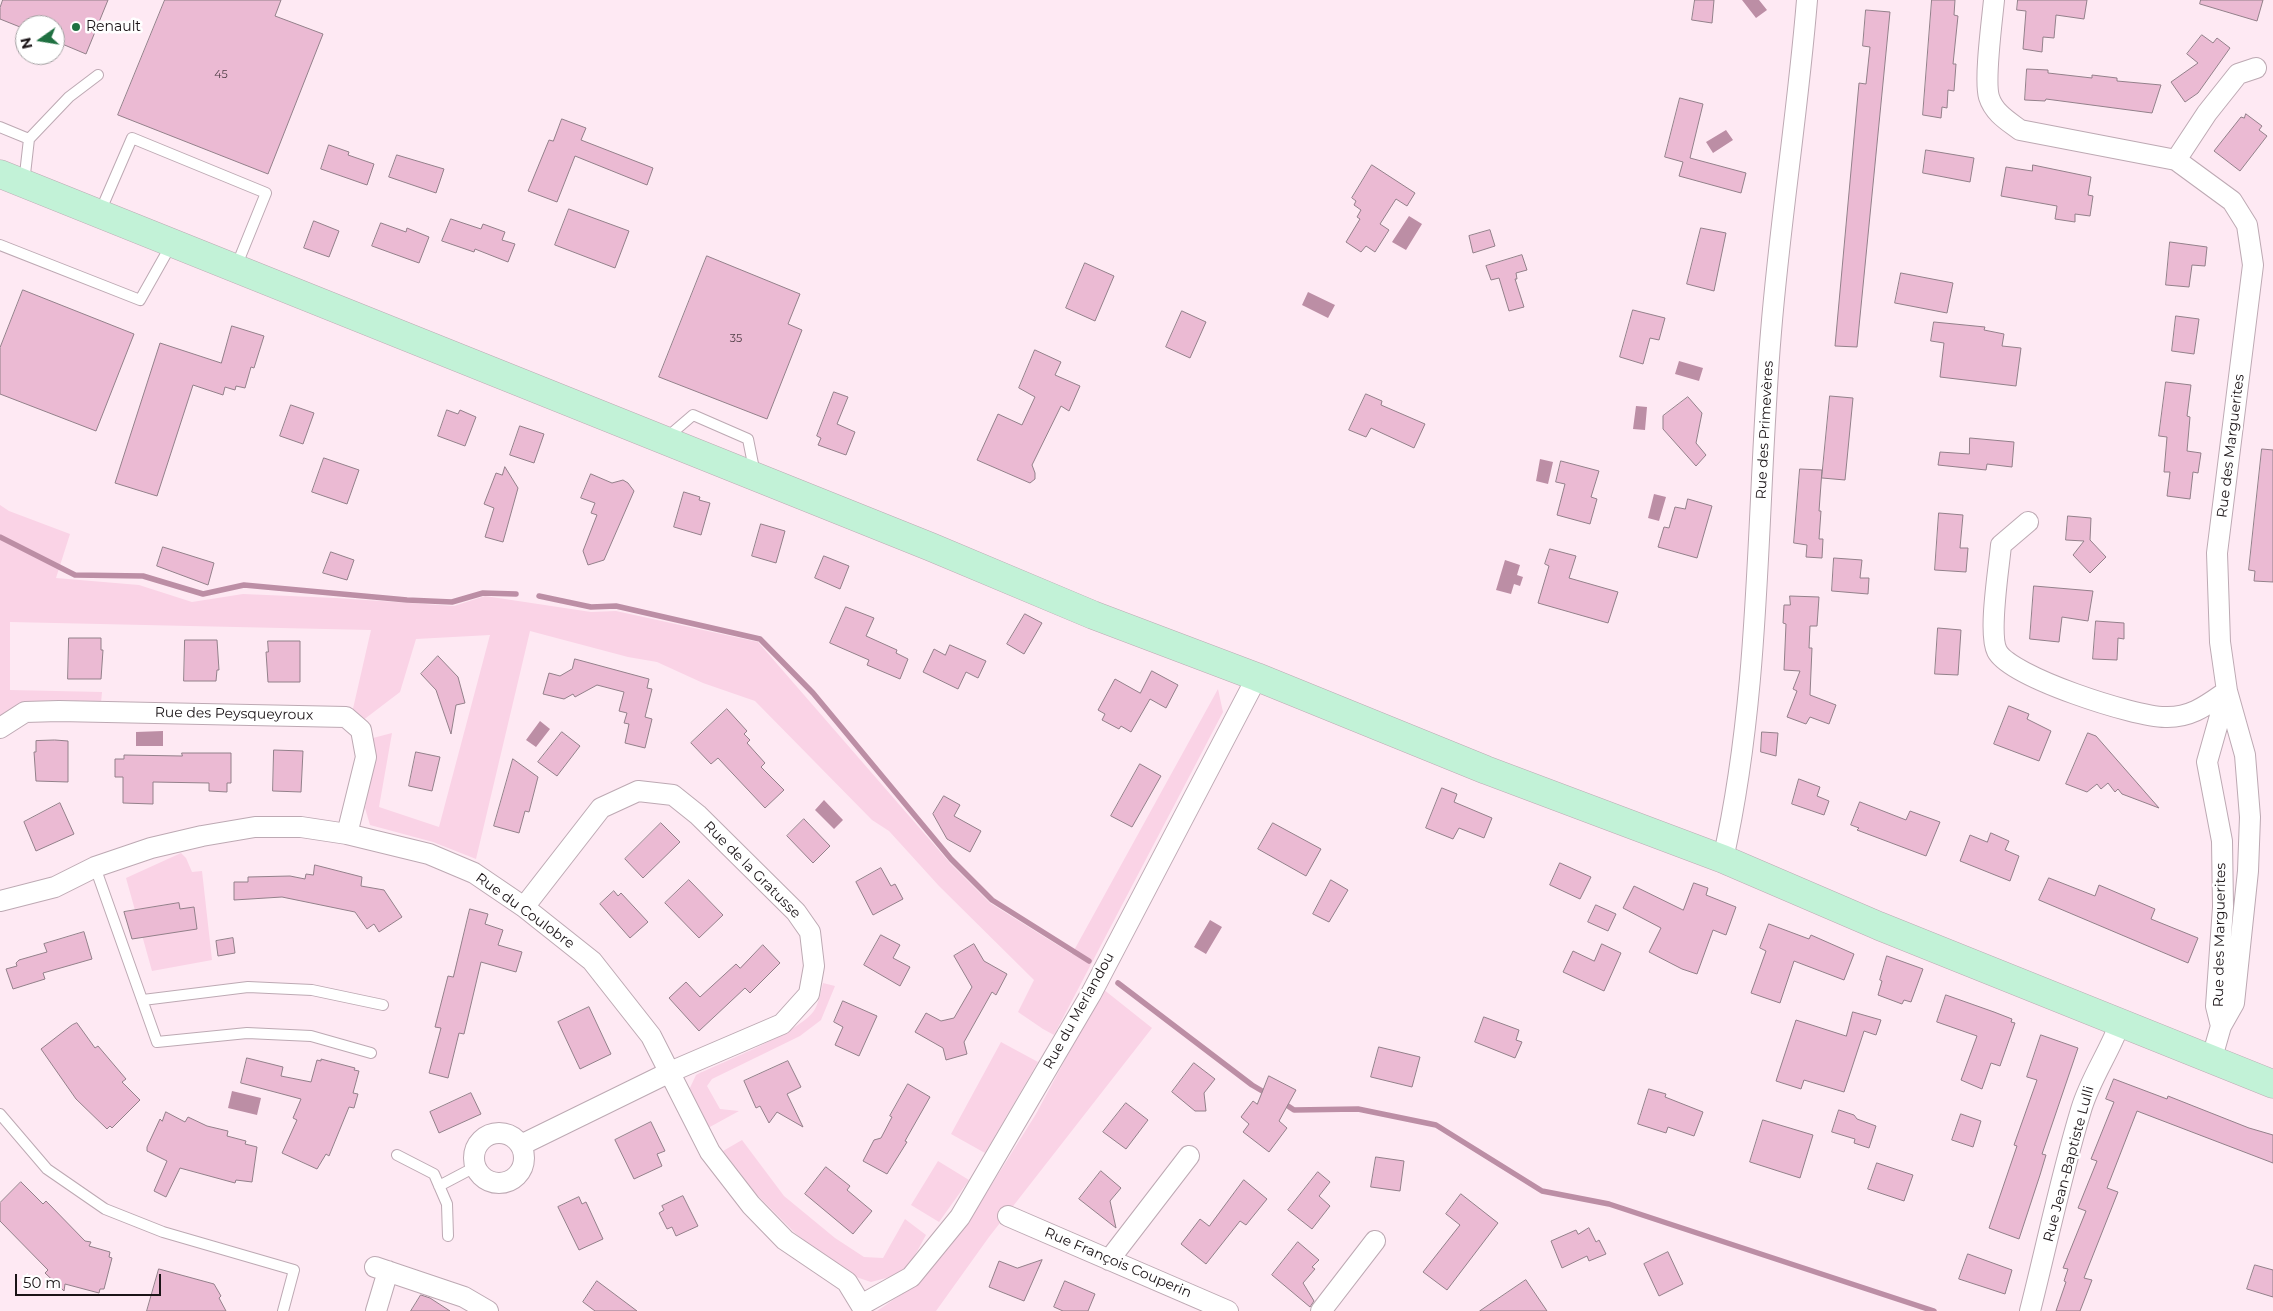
<!DOCTYPE html>
<meta charset="utf-8">
<style>
body{margin:0}
#map{position:relative;width:2273px;height:1311px;overflow:hidden;background:#fee9f3;font-family:Montserrat,sans-serif}
canvas{display:block}
.north{position:absolute;left:15px;top:15px;width:50px;height:50px;box-sizing:border-box;background:#fff;border:1px solid #a4a1a2;border-radius:50%;rotate:257deg;font-size:14px;font-weight:700;line-height:20px;text-align:center;color:#1b1417}
.north::after{content:'';display:block;margin:auto;width:18px;height:22px;background:#1f7041;clip-path:polygon(50% 0,100% 100%,50% 72%,0 100%)}
.scale{position:absolute;left:15px;top:1274px;width:146px;height:22px;box-sizing:border-box;border:2px solid #1b1417;border-top:0;padding-left:6px;font-size:15px;line-height:18px;white-space:nowrap;color:#1b1417;-webkit-text-stroke:4px #fff;paint-order:stroke}
</style>
<div id="map">
<canvas width="2273" height="1311"></canvas>
<div class="north">N</div>
<div class="scale">50 m</div>
</div>
<script>
const g = document.querySelector('canvas').getContext('2d');
g.lineJoin = 'round';
function fillPath(path, color) { g.fillStyle = color; g.fill(path, 'evenodd'); }
function strokePath(path, color, width, dash) { g.strokeStyle = color; g.lineWidth = width; g.lineCap = dash ? 'butt' : 'round'; g.setLineDash(dash || []); g.stroke(path); }
function drawText(font, color, halo, rows, align = 'center') {
  g.font = font + ' Montserrat,sans-serif'; g.lineWidth = 5; g.setLineDash([]); g.textBaseline = 'middle'; g.strokeStyle = halo; g.fillStyle = color; for (const [text, x, y, turn = 0] of rows) {
    g.save(); g.translate(x, y); g.rotate((+turn || 0) * Math.PI / 180); g.textAlign = isNaN(turn) ? turn : align; if (halo) g.strokeText(text, 0, 0); g.fillText(text, 0, 0); g.restore();
  }
}
fillPath(new Path2D(`
 M0 505 9 511 70 534 56 578 139 585 192 602 243 594 336 598 454 606 485 596 591 612 616 611 758 642 950 863 990 903 1072 954 1218 689 1223 712 1054 1035 1043 1029 1018 1012 1034 980 939 886 889 831 872 820 755 701 703 683 657 662 628 657 530 631 476 859 433 842 370 825 365 808 373 766V738L392 733 379 807 439 827 490 635 416 639 400 692 362 721 352 713 371 630 10 622V690L102 692 101 703 63 700 23 702 0 718Z
 M181 853 186 858 192 872 202 871 212 960 152 971 126 878Z
 M823 983 835 986 821 1020 800 1036 712 1079 707 1086 720 1109 739 1111 708 1128 688 1092 696 1075C722 1062 802 1032 815 1009 819 1002 821 991 823 983Z
 M1103 989 1152 1028 989 1237 936 1311H877L918 1283 977 1208 1036 1114Z
 M1001 1042 1038 1062 985 1153 951 1134Z
 M742 1140 784 1196 835 1238 864 1257 883 1258 905 1219 926 1235 909 1266 890 1277 871 1282 850 1275 796 1234 756 1194 723 1151Z
 M938 1161 969 1180 939 1222 911 1205Z`), '#fad3e6');
fillPath(new Path2D(`
 M1742 0H1759L1767 10 1756 18Z
 M1726 130 1733 140 1713 153 1706 142Z
 M1409 216 1422 224 1406 250 1392 242Z
 M1308 292 1335 305 1328 318 1302 305Z
 M1679 361 1703 368 1699 381 1675 374Z
 M1636 406 1647 407 1645 430 1633 429Z
 M1540 459 1553 462 1548 484 1536 481Z
 M1654 494 1666 497 1659 521 1648 518Z
 M1505 560 1520 565 1517 575 1523 577 1520 586 1514 584 1511 594 1496 590Z
 M540 721 550 729 536 747 526 740Z
 M163 731V746H136V732Z
 M824 800 843 820 834 829 815 810Z
 M1210 920 1222 927 1206 954 1194 947Z
 M232 1091 261 1098 257 1115 228 1108Z`), '#bc8ea5');
strokePath(new Path2D(`
 M0 537 75 575 143 576 203 594 244 585 407 600 452 602 483 593 516 594
 M539 596 591 607 616 606 760 639 813 693 951 859 992 900 1089 961
 M1118 983 1252 1085 1269 1095
 M1282 1102 1294 1110 1358 1109 1436 1125 1542 1191 1609 1204 1934 1311`), '#bc8ea5', 5.5);
const building = new Path2D(`
 M3 0H108L86 54 55 41V25H25V29L0 19V8Z
 M165 0H281L275 16 323 34 268 174 118 115Z
 M1695 0H1714L1712 23 1692 20Z
 M1932 0H1955L1954 15 1958 16 1953 64H1956L1954 91 1948 90 1947 108 1942 107 1941 118 1923 115Z
 M2018 0H2087L2084 19 2056 15 2054 38 2043 37 2042 52 2023 49 2026 11 2017 10Z
 M2201 0H2263L2257 21 2200 4Z
 M1866 10 1890 12 1857 347 1835 346 1859 83 1866 84 1870 47 1863 46Z
 M2202 35 2213 43 2217 38 2230 48 2198 93 2185 102 2171 82 2198 63 2187 54Z
 M2027 69 2048 70V73L2092 78V75L2117 78V81L2161 85 2152 113 2046 99 2045 101 2025 100Z
 M1680 98 1703 104 1690 158 1746 173 1741 193 1679 176 1683 162 1665 157Z
 M2246 114 2262 126 2259 130 2267 136 2240 171 2214 151 2241 117 2244 118Z
 M562 119 586 128 581 140 653 168 647 185 575 156 557 202 528 191 549 140 553 141Z
 M329 145 349 152 348 155 374 164 367 185 321 169Z
 M1926 150 1974 158 1970 182 1923 173Z
 M397 155 444 169 436 193 389 177Z
 M1372 165 1415 193 1407 206 1396 199 1380 224 1389 230 1375 252 1366 246 1361 252 1346 242 1360 219 1357 217 1361 210 1354 205 1356 201 1352 198Z
 M2033 165 2091 177 2088 195 2093 196 2090 216 2075 214V222L2055 219 2057 206 2001 196 2006 167 2032 171Z
 M569 209 629 231 615 268 555 245Z
 M451 219 481 229 483 224 505 232 502 240 515 244 508 262 475 249 474 252 442 241Z
 M314 221 339 231 329 257 304 248Z
 M381 223 406 232 407 228 429 237 419 263 372 246Z
 M1701 228 1726 233 1714 291 1687 284Z
 M1490 230 1495 246 1473 253 1469 236Z
 M2170 242 2207 247 2205 266 2192 265 2189 287 2166 285Z
 M1522 255 1527 270 1516 273 1517 279H1515L1524 307 1509 311 1499 278 1491 280 1486 266Z
 M707 256 800 294 788 324 802 330 767 419 659 377Z
 M1085 263 1114 276 1095 321 1066 308Z
 M1901 273 1953 283 1947 313 1895 303Z
 M23 290 134 334 96 431 0 394V348Z
 M1633 310 1665 318 1659 340 1650 338 1643 364 1620 357Z
 M1182 311 1206 322 1190 358 1166 347Z
 M2176 316 2199 319 2194 354 2172 351Z
 M1934 322 1985 327 1984 330 2004 334 2002 346 2021 348 2016 386 1940 377 1944 343 1931 341Z
 M232 326 264 336 254 368 251 367 245 388 236 386 235 390 225 387 223 395 193 385 157 496 115 483 160 343 221 363Z
 M1035 350 1061 362 1055 375 1080 386 1069 411 1061 406 1032 465 1035 473V479L1030 483 977 460 998 414 1022 425 1035 397 1019 388Z
 M2166 382 2191 385 2187 416 2190 417 2187 451 2201 453 2198 473 2193 472 2190 499 2167 496 2170 472H2164L2167 437 2159 436Z
 M834 392 848 397 837 424 855 432 846 455 818 445 821 438 817 436Z
 M1366 394 1382 401 1381 405 1425 424 1414 448 1371 428 1366 437 1349 430Z
 M1830 396 1853 398 1845 480 1822 478Z
 M1688 397 1702 413 1696 443 1706 455 1696 466 1663 429V416Z
 M291 405 314 413 303 444 280 436Z
 M447 410 458 414 460 410 476 417 465 446 438 436Z
 M520 426 544 434 534 463 510 455Z
 M1970 438 2014 442 2012 467 1987 464 1986 470 1938 465 1940 452 1969 454Z
 M2262 449 2273 450V582L2254 581 2255 571 2249 570Z
 M324 458 359 470 347 504 312 492Z
 M1561 461 1599 471 1591 497 1597 499 1590 524 1557 515 1565 484 1556 482Z
 M505 467 518 488 503 542 485 537 494 508 484 504 496 473 502 475Z
 M1800 469 1822 470 1819 511H1821L1819 539H1823L1822 558 1806 557 1807 545 1794 543Z
 M591 474 612 483 623 480 628 483 634 491 604 560 588 565 583 551 597 515 591 513 595 503 581 498Z
 M684 492 700 497 699 500 710 503 701 535 674 527Z
 M1688 499 1712 506 1697 558 1658 547 1664 527 1669 528 1675 507 1685 509Z
 M1939 513 1963 515 1960 548H1968L1966 572 1935 570Z
 M2068 516 2091 518 2090 540 2106 557 2090 573 2073 555 2084 541 2066 540Z
 M761 524 785 531 776 563 752 556Z
 M163 547 214 563 208 585 157 566Z
 M1550 549 1576 556 1569 578 1618 592 1608 623 1538 603 1549 566 1545 564Z
 M331 552 354 560 347 580 323 573Z
 M824 556 849 566 840 589 815 578Z
 M1834 558 1862 560 1860 578H1869L1868 594 1832 591Z
 M2034 586 2093 591 2088 621 2062 617 2059 642 2030 639Z
 M1790 596 1819 597 1817 626H1810L1809 648H1812L1810 695 1836 705 1829 724 1810 717 1806 724 1787 717 1797 691 1793 689 1800 671 1784 670 1786 624 1783 623 1784 605H1790Z
 M846 607 874 618 866 636 897 650 896 653 908 659 900 679 867 665 869 660 830 643Z
 M1025 614 1042 623 1024 654 1007 644Z
 M2096 621 2124 623V639L2118 638 2117 660 2093 659Z
 M1938 628 1961 630 1958 675 1935 674Z
 M69 638H101V650H103L101 679H68Z
 M185 640H217L219 670H217L216 681H184Z
 M268 641H300V682H268L266 652H268Z
 M950 645 986 661 978 678 966 672 958 689 923 672 934 649 945 655Z
 M438 656 458 677 465 703 456 705 451 734 436 690 421 674Z
 M575 659 649 679 647 688 652 689 645 717 652 719 645 748 625 743 629 724 624 723 627 713 619 711 624 692 597 685 575 697 573 694 564 699 543 694 549 673 560 676 572 669Z
 M1152 671 1178 685 1166 708 1150 699 1131 732 1121 726 1119 729 1102 720 1105 714 1098 710 1115 679 1140 693Z
 M2009 706 2029 714 2027 719 2051 731 2039 761 1994 744Z
 M727 709 747 731 744 734 750 740 747 743 765 763 761 767 784 790 765 808 718 758 711 764 691 743Z
 M562 732 580 746 557 776 538 762Z
 M1762 732 1778 733 1776 756 1761 752Z
 M2088 733 2096 736 2159 808 2122 794 2118 789 2115 792 2108 783 2101 789 2097 784 2087 792 2066 784Z
 M55 740 68 741V782L36 781 34 752H36V741Z
 M274 750 303 751 301 792 273 791Z
 M416 752 440 757 432 791 409 786Z
 M182 753H231V783H227V792L209 791V783L153 782V804L123 803V777H115V759H124V755L182 756Z
 M513 759 538 777 529 812 525 811 519 833 494 826Z
 M1140 764 1161 776 1132 827 1111 816Z
 M1799 779 1820 787 1817 796 1829 801 1824 815 1792 804Z
 M1442 788 1457 794 1454 802 1492 818 1484 838 1459 828 1453 839 1426 828Z
 M944 796 960 805 954 816 981 831 970 852 947 839 933 814Z
 M1860 802 1906 820 1910 811 1940 822 1926 856 1857 830 1859 828 1851 825Z
 M60 803 74 834 36 851 24 822Z
 M804 819 830 846 813 863 787 836Z
 M661 823 680 842 643 878 625 859Z
 M1273 823 1321 849 1306 876 1258 849Z
 M1991 833 2009 841 2005 850 2019 856 2010 881 1960 861 1970 835 1987 842Z
 M1560 863 1591 877 1580 899 1550 885Z
 M315 865 362 877 361 886 384 890 402 917 379 932 374 924 367 929 355 912 282 897 234 900V882H248V877L290 876 305 879 306 874 313 875Z
 M881 868 891 886 895 884 903 899 873 915 856 882Z
 M2049 878 2095 896 2099 885 2155 909 2151 919 2198 938 2188 963 2039 900Z
 M689 880 723 915 699 938 665 903Z
 M1331 880 1348 890 1329 922 1313 914Z
 M1694 883 1708 888 1706 895 1736 907 1726 935 1713 930 1697 974 1682 969 1649 952 1661 928 1623 908 1634 886 1683 910Z
 M614 891 618 896 621 893 648 922 630 938 600 904Z
 M179 903 180 909 194 907 197 929 132 939 124 912Z
 M1596 905 1616 914 1608 931 1588 922Z
 M470 909 488 914 485 924 503 930 498 945 522 952 516 972 481 962 464 1034 459 1033 448 1078 429 1073 441 1028 435 1027 448 976 453 977Z
 M1769 924 1809 939 1811 935 1854 954 1844 980 1794 961 1780 1003 1751 993 1766 951 1760 948Z
 M84 932 92 959 43 973 45 979 13 989 6 969 17 966 16 963 19 960 47 952 44 944Z
 M881 935 900 945 893 958 910 967 900 986 864 965Z
 M233 938 235 953 218 956 216 941Z
 M974 944 984 961 1007 974 996 995 992 992 964 1042 967 1054 946 1060 943 1048 915 1032 926 1013 941 1021 954 1018 972 987 954 956Z
 M1602 944 1621 953 1604 991 1563 972 1573 951 1594 961Z
 M763 945 780 963 750 993 745 988 699 1031 669 998 686 982 700 997 736 964 740 968Z
 M1887 956 1923 969 1911 1002 1904 1000 1902 1004 1878 995 1882 981 1880 980Z
 M1946 995 1994 1012 2012 1019 2011 1022 2015 1023 2000 1066 1991 1063 1982 1089 1961 1080 1977 1036 1937 1022Z
 M843 1001 877 1016 859 1056 835 1045 843 1027 834 1022Z
 M589 1007 611 1054 580 1069 558 1022Z
 M1853 1012 1881 1020 1876 1035 1864 1031 1844 1092 1804 1080 1801 1089 1776 1081 1796 1020 1846 1036Z
 M1484 1017 1519 1030 1516 1040 1522 1042 1515 1058 1475 1042Z
 M77 1023 95 1048 98 1046 126 1079 122 1082 140 1100 112 1128 110 1126 107 1129 76 1099 41 1049 72 1025Z
 M2041 1035 2078 1048 2042 1154 2046 1155 2040 1175 2019 1239 1989 1228 2017 1146 2014 1145 2037 1080 2027 1077Z
 M1379 1047 1420 1057 1412 1087 1371 1077Z
 M247 1058 283 1067 281 1076 311 1082 317 1060 321 1061V1059L355 1068 354 1070 359 1071 353 1093 358 1094 354 1108 349 1107 329 1156 326 1154 317 1169 282 1153 297 1120 293 1118 301 1099 241 1083Z
 M788 1061 801 1087 787 1094 803 1127 777 1112 769 1123 760 1106 756 1108 744 1081Z
 M1194 1063 1215 1079 1204 1093 1206 1111H1195L1172 1092Z
 M1269 1076 1296 1090 1279 1121 1287 1128 1269 1152 1243 1132 1249 1124 1241 1117 1253 1101 1257 1104Z
 M2114 1079 2167 1099 2168 1096 2249 1128 2273 1135V1163L2137 1111 2107 1188 2118 1192 2084 1278 2092 1280 2080 1311H2056L2066 1282 2064 1281 2068 1269 2063 1268 2086 1211 2078 1208 2097 1161 2091 1159 2114 1102 2106 1099Z
 M908 1084 930 1097 905 1141 907 1142 887 1174 863 1161 874 1140 881 1138 892 1117 890 1116Z
 M1649 1089 1666 1094 1665 1097 1703 1112 1694 1136 1668 1127 1666 1133 1638 1124Z
 M471 1093 481 1114 439 1133 430 1112Z
 M1126 1103 1148 1120 1126 1149 1103 1132Z
 M1839 1110 1854 1115 1857 1119 1876 1126 1869 1148 1854 1143 1855 1139 1832 1132Z
 M166 1112 185 1122 188 1117 207 1126 228 1131 227 1136 246 1141 245 1144 257 1147 252 1182 236 1180 235 1183 180 1168 166 1197 154 1191 167 1161 147 1151V1147L160 1119 162 1121Z
 M1961 1114 1981 1121 1973 1147 1952 1140Z
 M1763 1120 1813 1135 1800 1178 1750 1162Z
 M651 1122 665 1151 657 1154 662 1166 634 1179 615 1140Z
 M1376 1157 1404 1161 1400 1191 1371 1187Z
 M1877 1163 1913 1175 1904 1201 1868 1189Z
 M826 1167 850 1186 847 1190 872 1211 853 1234 805 1194Z
 M1101 1171 1121 1188 1110 1201 1116 1228 1079 1199Z
 M1318 1172 1330 1182 1319 1196 1330 1206 1312 1229 1288 1210Z
 M1244 1180 1267 1199 1246 1225 1240 1221 1206 1264 1181 1244 1200 1219 1209 1226Z
 M21 1182 43 1204 46 1201 85 1241 91 1242 89 1246 110 1252 109 1257 112 1258 104 1289H100L99 1293 65 1284 64 1291 45 1273 48 1270 0 1221V1203Z
 M1461 1194 1498 1223 1447 1290 1423 1272 1460 1225 1446 1214Z
 M683 1196 698 1226 676 1236 672 1227 667 1229 659 1213 664 1210 662 1206Z
 M579 1197 582 1204 586 1202 603 1239 579 1250 558 1207Z
 M1589 1228 1596 1242 1599 1240 1606 1254 1589 1261 1587 1256 1562 1268 1551 1241 1576 1230 1578 1234Z
 M1298 1242 1319 1260 1312 1267 1315 1269 1303 1283 1314 1301 1310 1307 1272 1275Z
 M1668 1252 1683 1284 1659 1296 1644 1264Z
 M1968 1254 2012 1270 2005 1294 1959 1279Z
 M1042 1260 1024 1301 989 1287 999 1261 1017 1268Z
 M2255 1265 2273 1270V1297L2247 1289Z
 M159 1269 214 1284 221 1296 219 1298 226 1311H147Z
 M1526 1280 1547 1311H1480Z
 M597 1281 637 1311H595L583 1302Z
 M1065 1281 1095 1294 1088 1311H1063L1054 1307Z
 M421 1295 430 1298 450 1311H411Z`);
fillPath(building, '#ebbad3');
strokePath(building, '#93808a', 1);
const lane = new Path2D(`
 M0 127 29 139
 M24 183 29 139 69 97 98 75
 M100 212 132 138 266 193 236 267
 M0 245 140 300 171 245
 M665 439 693 415 748 439 755 474
 M95 867 157 1042 247 1033 311 1036 371 1053
 M143 1000 248 987 312 990 383 1005
 M0 1114 47 1169 105 1209 163 1232 294 1270 283 1311
 M397 1155 434 1174 447 1204 448 1236
 M439 1186 475 1167`);
const street = new Path2D(`
 M1994 0C1992 21 1984 80 1989 97 1994 113 2008 121 2020 130L2176 160 2232 201 2247 225 2253 265 2217 553 2220 642 2227 691 2207 762 2222 841 2223 907 2216 1006 2221 1026 2211 1061
 M2176 160 2207 113 2238 74 2256 68
 M2028 522 2001 545C1999 568 1988 633 1997 651 2010 677 2135 717 2165 717 2191 718 2207 705 2227 691
 M0 728 25 712 59 711 346 717 361 730 366 757 347 834
 M1723 859C1762 686 1756 508 1771 332 1780 221 1798 111 1807 0
 M0 901 55 887 95 867 151 848 202 836 255 827H301L347 834 429 854 474 873 524 907 592 961 651 1036 710 1152 751 1205 785 1240 847 1282 861 1305
 M2221 1026 2234 1003 2248 871 2250 817 2245 755 2227 691
 M474 1158a25 25 0 1 1 50 0a25 25 0 1 1-50 0Z
 M521 1145 670 1072 782 1024 809 994 814 966 810 932 796 912 698 815 673 795 638 791 601 808 524 907
 M1008 1216 1228 1311
 M1109 1260 1189 1156
 M375 1267 464 1297 488 1311
 M861 1305 911 1277 960 1217 1091 994 1257 677
 M376 1311 388 1271
 M1321 1311 1375 1241
 M2030 1311C2047 1244 2061 1176 2081 1110 2090 1079 2109 1053 2120 1023`);
const secondary = new Path2D(`
 M0 174 931 547 1093 615 1257 677 1486 770 1723 859 1879 926 2273 1084`);
strokePath(lane, '#bda9b3', 12);
strokePath(street, '#bda9b3', 22);
strokePath(secondary, '#bda9b3', 29);
strokePath(lane, '#fff', 10);
strokePath(street, '#fff', 20);
strokePath(secondary, '#c2f2d7', 28);
for (const [x, y, r, color] of [
 [76,27,5,"#1f7041"]
]) { const dot = new Path2D(); dot.arc(x, y, r, 0, 2 * Math.PI); g.fillStyle = color; g.fill(dot); strokePath(dot, '#fff', 2); }
drawText('11px', '#4f3e46', null, [
 ["45",221,75],
 ["35",736,339]
]);
drawText('14px', '#1b1417', '#fff', [
 ["Renault",86,27]
], 'left');
drawText('14px', '#1b1417', '#fff', [
 ["Rue des Primevères",1765,430,-87],
 ["Rue des Marguerites",2231,446,-83],
 ["Rue des Peysqueyroux",234,714,1],
 ["Rue de la Gratusse",752,870,45],
 ["Rue du Coulobre",525,911,36],
 ["Rue des Marguerites",2220,935,-89],
 ["Rue du Merlandou",1079,1011,-61],
 ["Rue Jean-Baptiste Lulli",2069,1164,-75],
 ["Rue François Couperin",1118,1263,23]
]);
</script>
